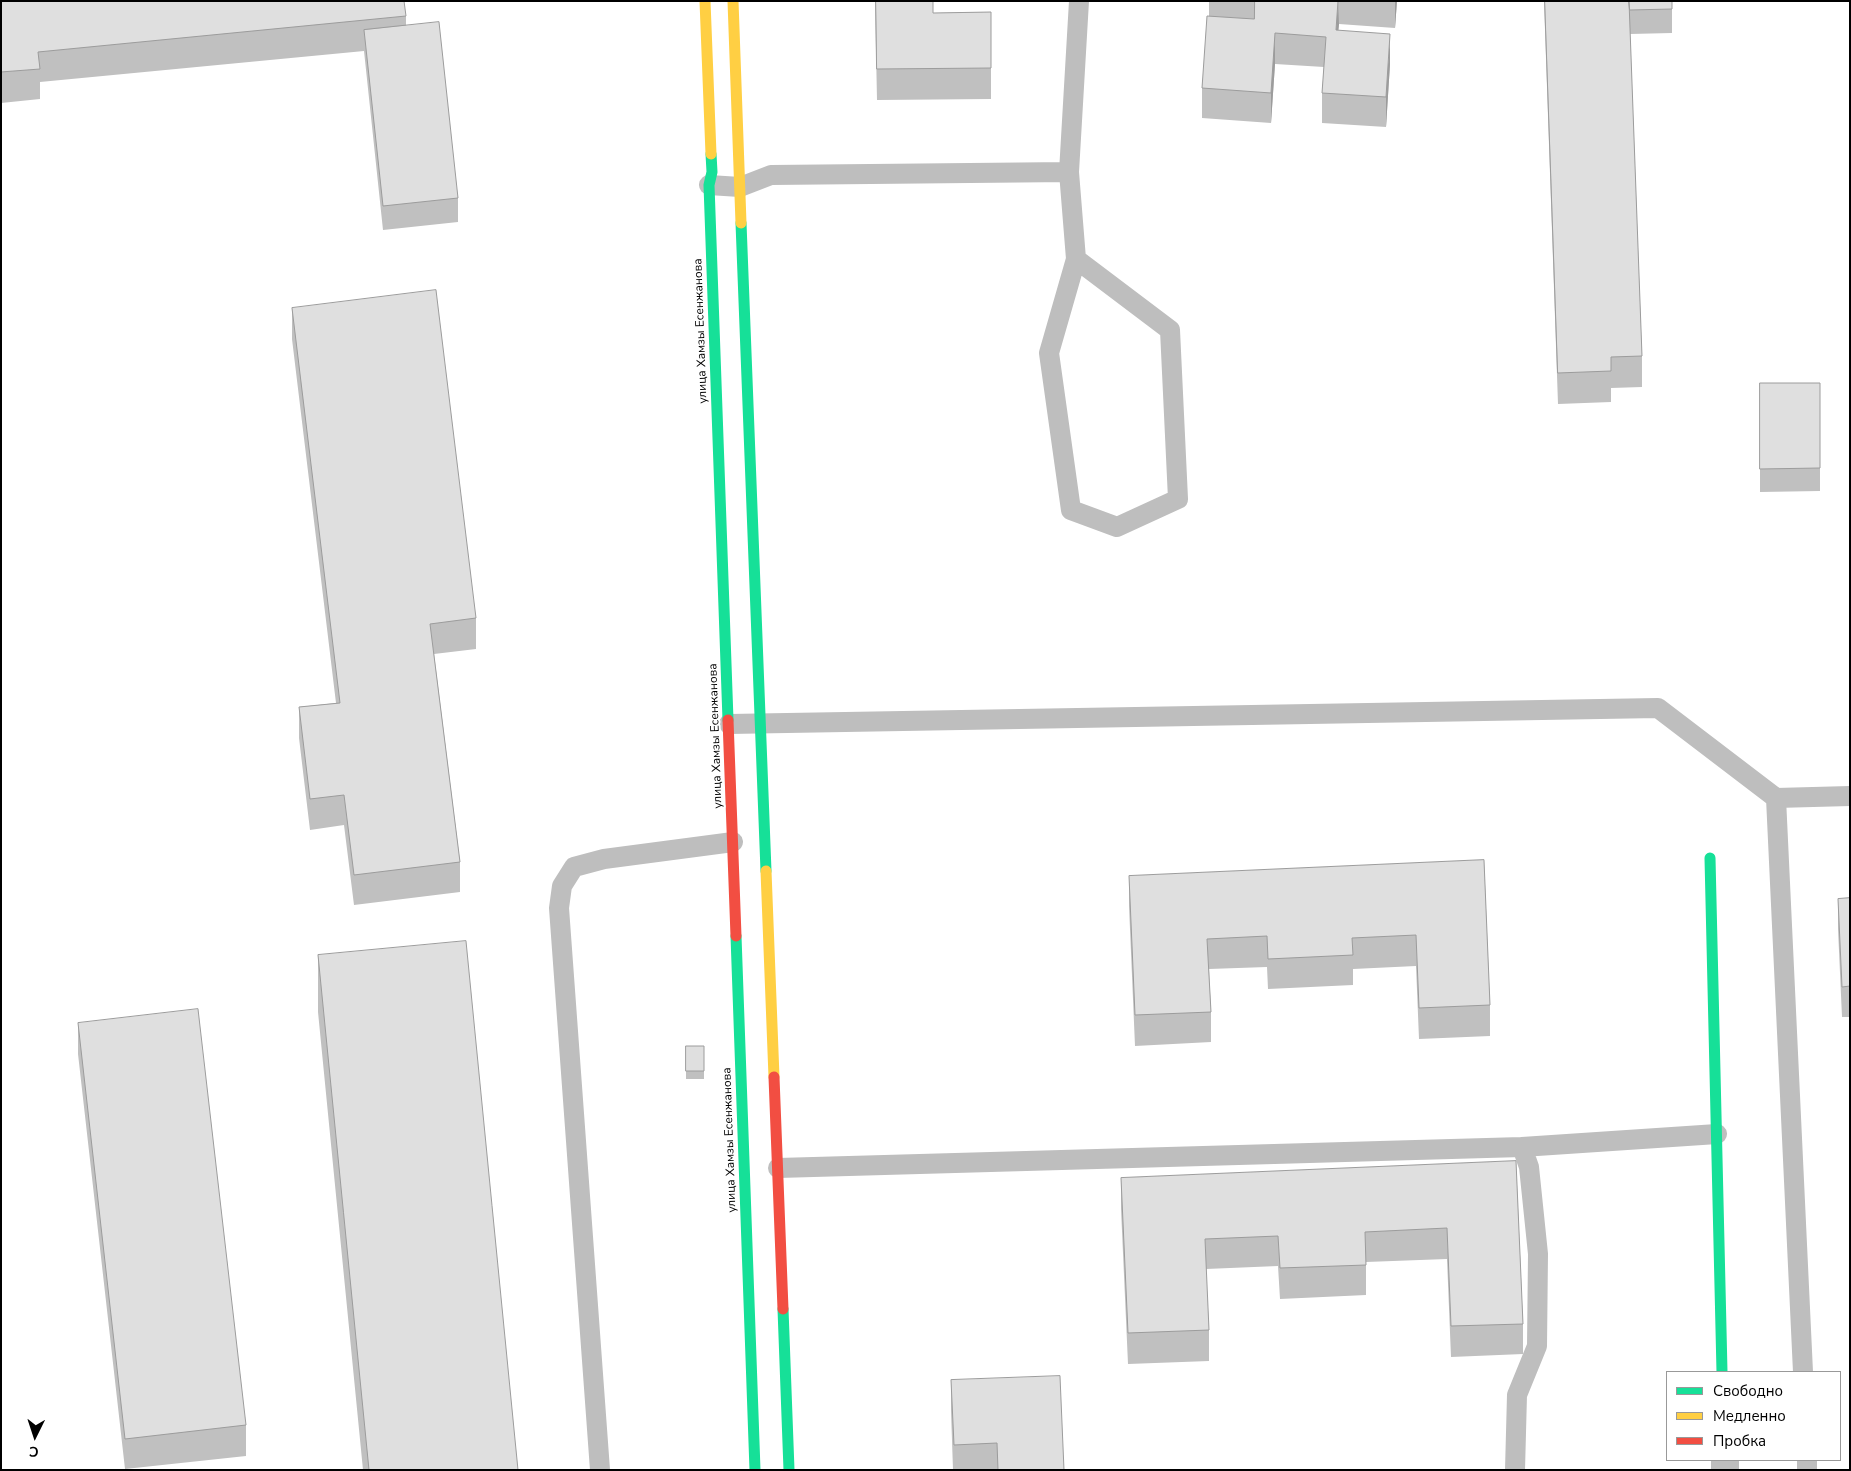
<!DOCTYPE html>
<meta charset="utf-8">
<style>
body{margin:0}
#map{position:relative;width:1851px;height:1471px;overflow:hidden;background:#fff;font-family:"Nunito Sans",sans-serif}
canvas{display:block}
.frame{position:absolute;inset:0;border:2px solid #000;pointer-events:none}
.legend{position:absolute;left:1666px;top:1371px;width:175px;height:90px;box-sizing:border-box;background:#fff;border:1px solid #999;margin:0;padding:6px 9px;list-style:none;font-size:15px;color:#000}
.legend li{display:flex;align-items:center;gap:10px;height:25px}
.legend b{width:25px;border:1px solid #999}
.north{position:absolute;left:10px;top:1411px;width:50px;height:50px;-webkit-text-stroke:4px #fff;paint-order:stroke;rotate:184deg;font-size:14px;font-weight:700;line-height:20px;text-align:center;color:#000}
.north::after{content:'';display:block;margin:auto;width:18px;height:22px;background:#000;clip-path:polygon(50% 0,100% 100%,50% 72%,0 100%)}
</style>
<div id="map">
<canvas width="1851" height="1471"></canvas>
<div class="frame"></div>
<ul class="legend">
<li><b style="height:6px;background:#16e098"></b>Свободно</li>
<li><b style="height:6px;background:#ffcf43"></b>Медленно</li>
<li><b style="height:6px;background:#f24e42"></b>Пробка</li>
</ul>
<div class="north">С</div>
</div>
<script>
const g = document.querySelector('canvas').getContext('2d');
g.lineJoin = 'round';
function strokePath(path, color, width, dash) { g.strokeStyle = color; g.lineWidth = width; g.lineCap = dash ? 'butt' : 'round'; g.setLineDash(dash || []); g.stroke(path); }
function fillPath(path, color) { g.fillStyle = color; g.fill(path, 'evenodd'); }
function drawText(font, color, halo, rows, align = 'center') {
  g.font = font + ' "Nunito Sans",sans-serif'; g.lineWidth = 4; g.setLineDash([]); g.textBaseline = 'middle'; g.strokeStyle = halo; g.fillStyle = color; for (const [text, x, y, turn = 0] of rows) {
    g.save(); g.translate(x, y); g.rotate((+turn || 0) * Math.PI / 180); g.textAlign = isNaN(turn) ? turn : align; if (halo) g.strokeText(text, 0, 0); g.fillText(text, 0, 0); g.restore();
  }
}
strokePath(new Path2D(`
 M1069 172 1076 259 1049 353 1071 510 1117 527 1178 499 1170 330 1076 259
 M709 185 740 187 771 175 1069 172 1079 1
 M729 724 1658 708 1776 798
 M778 1168 1522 1147
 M1803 1372 1776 798 1850 796
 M1807 1460V1470
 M600 1470 559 908 562 886 574 867 604 859 733 842
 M1515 1470 1517 1395 1537 1346 1538 1254 1529 1167 1522 1147 1717 1134`), '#bebebe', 20);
strokePath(new Path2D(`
 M1725 1460V1470`), '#bebebe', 28);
strokePath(new Path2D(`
 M711 154 712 172 709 185 728 720
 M741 223 766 871
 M1710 858 1722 1372
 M736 936 755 1470
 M783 1309 789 1470`), '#16e098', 11);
strokePath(new Path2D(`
 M705 1 711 154
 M733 1 741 223
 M766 871 774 1077`), '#ffcf43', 11);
strokePath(new Path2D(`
 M728 720 736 936
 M774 1077 783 1309`), '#f24e42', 11);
fillPath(new Path2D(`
 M1 1 406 16V25L458 198V222L383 230 364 51 40 82V99L1 103Z
 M875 1 933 13 991 12V99L877 100Z
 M1209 1H1397L1395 28 1339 24 1338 30 1390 64 1386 127 1322 123V93L1324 67 1275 64 1271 123 1202 118V88L1209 16Z
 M1544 1H1672V33L1630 34 1642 356V387L1611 388V402L1558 404Z
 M292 308 476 618V649L434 654 460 862V892L354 905 344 825 310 830 299 738V707L336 703 292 339Z
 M1760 383H1820V491L1760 492Z
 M1484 860 1490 1005V1036L1419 1039 1416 966 1353 969V985L1268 989 1267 967 1209 969 1211 1012V1042L1135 1046 1129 906V876Z
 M1850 898V1017H1842L1838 929V899Z
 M318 955 518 1470H363L318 1012Z
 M78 1023 246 1425V1456L125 1469 78 1054Z
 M686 1046H704V1079H686Z
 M1516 1161 1523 1324V1354L1451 1357 1447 1259 1366 1262V1295L1280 1299 1278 1266 1206 1269 1209 1330V1361L1128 1364 1121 1209V1178Z
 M951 1380 1064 1470H953L951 1411Z`), '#c0c0c0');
fillPath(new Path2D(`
 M1338 1 1339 24 1336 60V30Z
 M1395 1H1397L1395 28Z
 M1275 33V64L1271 123V93Z
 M1390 34V64L1386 127V97Z`), '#9c9c9c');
const building = new Path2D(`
 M1 1H404L406 16 38 52 40 69 1 72Z
 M876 1H933V13L991 12V68L877 69Z
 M1255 1H1338L1336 30 1390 34 1386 97 1322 93 1326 37 1275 33 1271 93 1202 88 1207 16 1254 19Z
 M1545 1H1629L1642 356 1611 357V371L1558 373Z
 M1629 1H1672V9L1630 10Z
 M439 22 458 198 383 206 364 30Z
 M436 290 476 618 430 624 460 862 354 875 344 795 310 799 299 707 340 703 292 308Z
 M1760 383H1820V468L1760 469Z
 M1484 860 1490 1005 1419 1008 1416 935 1352 938 1353 955 1268 959 1267 936 1207 939 1211 1012 1135 1015 1129 876Z
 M1850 898V986L1842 987 1838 899Z
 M466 941 518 1470H369L318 955Z
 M198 1009 246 1425 125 1439 78 1023Z
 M686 1046H704V1071H686Z
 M1516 1161 1523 1324 1451 1326 1447 1228 1365 1232 1366 1265 1280 1268 1278 1236 1205 1239 1209 1330 1128 1333 1121 1178Z
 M1060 1376 1064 1470H998L997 1443 954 1445 951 1380Z`);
fillPath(building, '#dfdfdf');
strokePath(building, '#9c9c9c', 1);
drawText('12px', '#000', '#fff', [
 ["улица Хамзы Есенжанова",701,331,-92],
 ["улица Хамзы Есенжанова",716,736,-92],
 ["улица Хамзы Есенжанова",730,1140,-92]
]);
</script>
